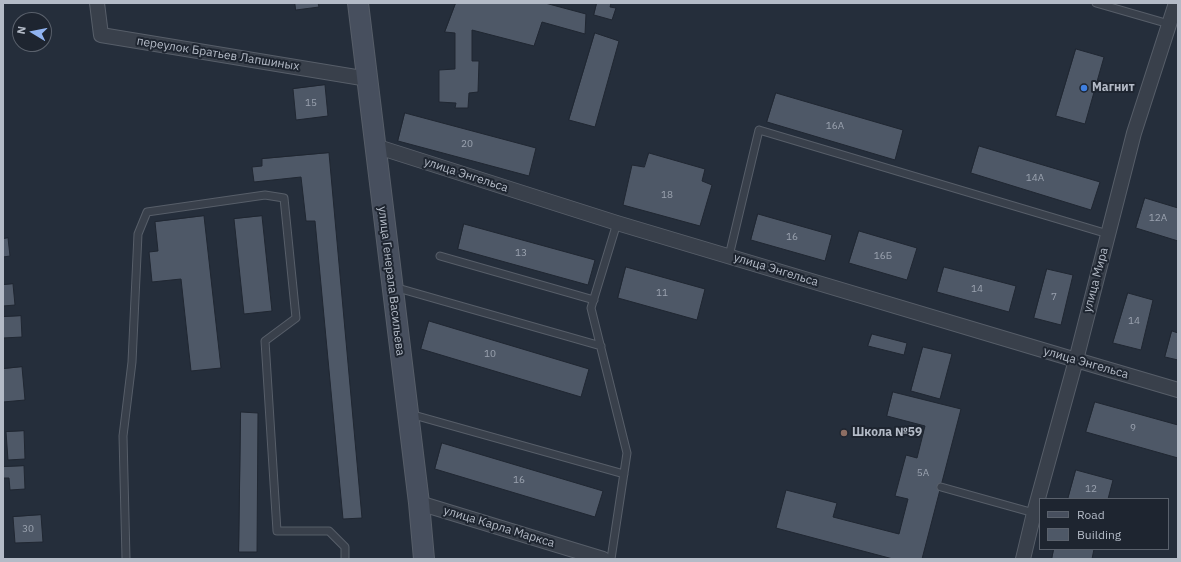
<!DOCTYPE html>
<meta charset="utf-8">
<style>
body{margin:0}
#map{position:relative;width:1181px;height:562px;overflow:hidden;background:#252e3b;font-family:"IBM Plex Sans",sans-serif}
canvas{display:block}
.frame{position:absolute;inset:0;border:4px solid #b4bbc7;pointer-events:none}
.legend{position:absolute;left:1039px;top:498px;width:130px;height:52px;box-sizing:border-box;background:#1e2530;border:1px solid #5a616c;margin:0;padding:5px 7px;list-style:none;font-size:12px;color:#b4bbc7}
.legend li{display:flex;align-items:center;gap:8px;height:20px}
.legend b{width:20px;border:1px solid #5a616c}
.north{position:absolute;left:12px;top:12px;width:40px;height:40px;box-sizing:border-box;background:#1e2530;border:1px solid #5a616c;border-radius:50%;rotate:280deg;font-size:11px;font-weight:700;line-height:16px;text-align:center;color:#b4bbc7}
.north::after{content:'';display:block;margin:auto;width:14px;height:18px;background:#90b3f0;clip-path:polygon(50% 0,100% 100%,50% 72%,0 100%)}
</style>
<div id="map">
<canvas width="1181" height="562"></canvas>
<div class="frame"></div>
<ul class="legend">
<li><b style="height:5px;background:#474f5e"></b>Road</li>
<li><b style="height:11px;background:#4e5867"></b>Building</li>
</ul>
<div class="north">N</div>
</div>
<script>
const g = document.querySelector('canvas').getContext('2d');
g.lineJoin = 'round';
function fillPath(path, color) { g.fillStyle = color; g.fill(path, 'evenodd'); }
function strokePath(path, color, width, dash) { g.strokeStyle = color; g.lineWidth = width; g.lineCap = dash ? 'butt' : 'round'; g.setLineDash(dash || []); g.stroke(path); }
function drawText(font, color, halo, rows, align = 'center') {
  g.font = font + ' "IBM Plex Sans",sans-serif'; g.lineWidth = 4; g.setLineDash([]); g.textBaseline = 'middle'; g.strokeStyle = halo; g.fillStyle = color; for (const [text, x, y, turn = 0] of rows) {
    g.save(); g.translate(x, y); g.rotate((+turn || 0) * Math.PI / 180); g.textAlign = isNaN(turn) ? turn : align; if (halo) g.strokeText(text, 0, 0); g.fillText(text, 0, 0); g.restore();
  }
}
const building = new Path2D(`
 M295 3H318L319 7 296 10Z
 M456 3H545L586 14 585 34 542 22 534 46 472 30V61H479L478 92 469 93 468 108H455L456 103 439 102V70L455 69V33L445 32Z
 M597 3H611L610 7 616 8 612 20 594 15Z
 M595 33 619 41 595 127 569 120Z
 M1076 49 1104 57 1085 124 1056 116Z
 M325 85 328 116 296 120 293 89Z
 M776 93 903 130 895 160 767 122Z
 M405 113 536 148 529 176 398 141Z
 M979 146 1100 182 1091 210 971 173Z
 M329 153 362 518 343 519 315 221H306L301 177 254 182 252 167 262 166V159Z
 M649 153 705 169 702 181 712 185 700 226 623 205 632 165 644 167Z
 M1145 198 1178 208V241L1136 228Z
 M758 214 832 235 825 261 751 240Z
 M204 216 221 368 191 371 181 279 152 282 149 252 158 251 155 222Z
 M262 216 272 311 244 314 234 219Z
 M464 224 595 260 588 285 458 249Z
 M859 231 917 248 907 280 849 263Z
 M8 238 10 256 3 257V239Z
 M626 267 705 289 697 320 618 298Z
 M944 267 1016 286 1009 312 937 292Z
 M1047 269 1073 275 1061 325 1034 318Z
 M13 284 15 305 3 306V285Z
 M1128 293 1153 300 1141 350 1113 343Z
 M21 316 22 337 3 338V317Z
 M429 321 589 369 581 397 421 349Z
 M1172 331 1178 333V360L1165 357Z
 M872 334 907 343 904 355 868 346Z
 M923 347 952 354 940 399 911 391Z
 M22 367 25 400 3 402V369Z
 M893 392 961 409 922 559H893L776 528 786 490 837 503 833 517 899 534 908 499 895 496 906 455 917 458 925 426 887 416Z
 M1095 402 1178 425V458L1086 432Z
 M241 412 258 413 257 552H239Z
 M24 431 25 459 8 460 6 432Z
 M442 443 603 491 595 517 435 469Z
 M24 466 25 489 10 490 9 478H3V467Z
 M1076 470 1113 480 1108 499H1068Z
 M41 515 43 542 15 543 13 517Z
 M1054 549H1094L1092 559H1052Z`);
fillPath(building, '#4e5867');
strokePath(building, '#202732', 1);
const service = new Path2D(`
 M1096 3 1169 24
 M440 256 594 300
 M729 256 759 130 1108 234
 M394 287 601 346
 M410 414 624 474
 M941 487 1034 513
 M126 559 123 436 132 362 138 234 147 212 265 195 284 198 296 318 265 341 277 531H329L345 547V559
 M611 559 627 453 591 308 617 223`);
const minor = new Path2D(`
 M97 3 101 35 368 79
 M375 146 617 223 1076 360 1178 390
 M419 503 603 559
 M1023 559 1034 513 1076 360 1134 133 1176 3`);
const secondary = new Path2D(`
 M358 3 419 503 424 559`);
strokePath(service, '#575e69', 9);
strokePath(minor, '#575e69', 16);
strokePath(secondary, '#575e69', 22);
strokePath(service, '#39404b', 7);
strokePath(minor, '#39404b', 14);
strokePath(secondary, '#474f5e', 20);
for (const [x, y, r, color] of [
 [1084,88,4,"#3f7fe0"],
 [844,433,4,"#8d6e63"]
]) { const dot = new Path2D(); dot.arc(x, y, r, 0, 2 * Math.PI); g.fillStyle = color; g.fill(dot); strokePath(dot, '#1e2530', 1.5); }
drawText('10px', '#9aa2af', null, [
 ["15",311,103],
 ["16А",835,126],
 ["20",467,144],
 ["14А",1035,178],
 ["18",667,195],
 ["12А",1158,218],
 ["16",792,237],
 ["13",521,253],
 ["16Б",883,256],
 ["14",977,289],
 ["11",662,293],
 ["7",1054,297],
 ["14",1134,321],
 ["10",490,354],
 ["9",1133,428],
 ["5А",923,473],
 ["16",519,480],
 ["12",1091,489],
 ["30",28,529]
]);
drawText('12px', '#b4bbc7', '#1e2530', [
 ["переулок Братьев Лапшиных",218,54,9],
 ["улица Энгельса",466,175,18],
 ["улица Энгельса",776,270,17],
 ["улица Мира",1096,280,-75],
 ["улица Генерала Васильева",391,281,83],
 ["улица Энгельса",1086,363,16],
 ["улица Карла Маркса",499,527,17]
]);
drawText('bold 12px', '#b4bbc7', '#1e2530', [
 ["Магнит",1092,88],
 ["Школа №59",852,433]
], 'left');
</script>
